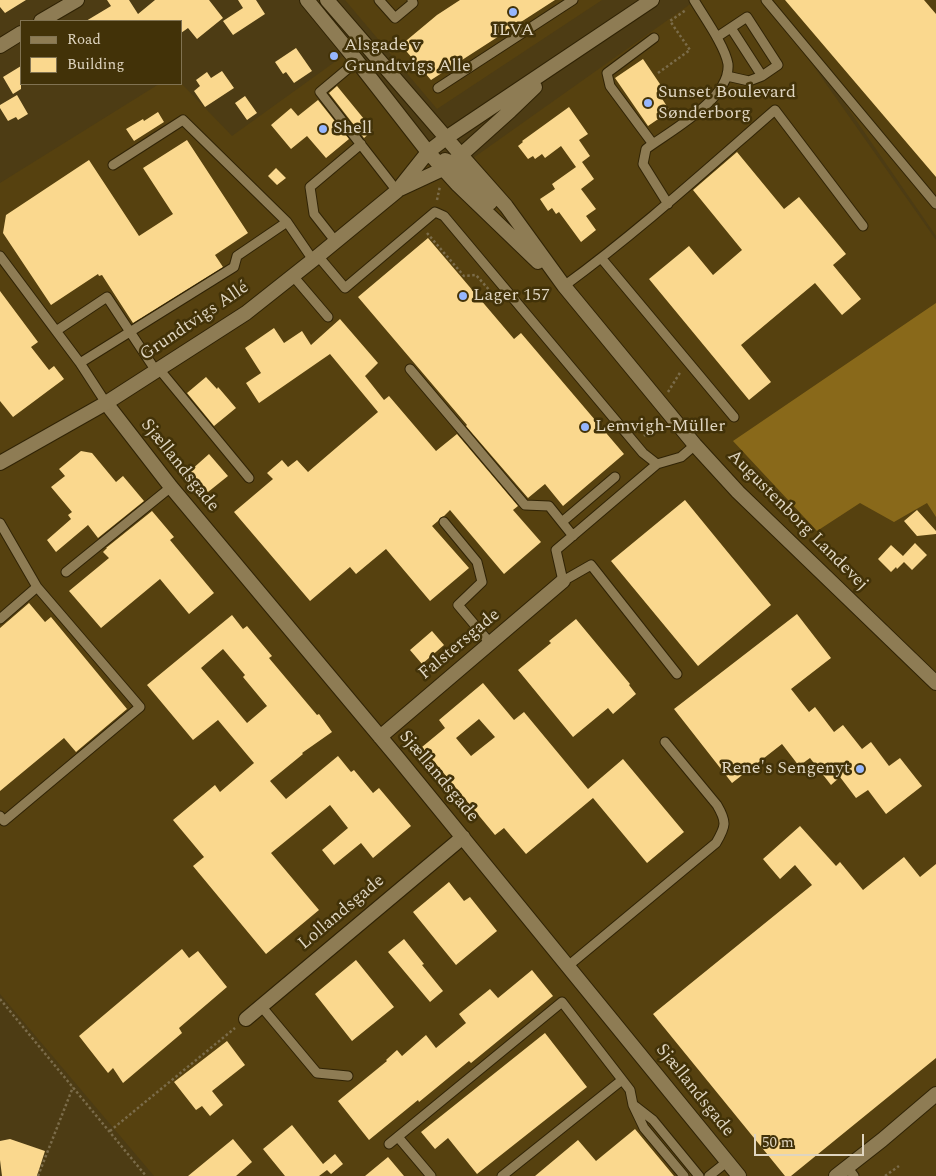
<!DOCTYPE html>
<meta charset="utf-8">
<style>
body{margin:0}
#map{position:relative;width:936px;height:1176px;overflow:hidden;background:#4d3c14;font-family:Spectral,serif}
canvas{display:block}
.legend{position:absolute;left:20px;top:20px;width:162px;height:65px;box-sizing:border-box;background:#423208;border:1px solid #817352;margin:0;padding:6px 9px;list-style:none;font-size:15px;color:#dfd5c0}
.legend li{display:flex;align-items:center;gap:10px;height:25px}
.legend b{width:25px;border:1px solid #817352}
.scale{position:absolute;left:754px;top:1134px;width:110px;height:22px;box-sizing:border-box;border:2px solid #dfd5c0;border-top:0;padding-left:6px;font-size:15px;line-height:18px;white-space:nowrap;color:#dfd5c0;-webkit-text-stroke:4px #423208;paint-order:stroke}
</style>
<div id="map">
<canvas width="936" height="1176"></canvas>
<ul class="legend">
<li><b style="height:6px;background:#8e7c54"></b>Road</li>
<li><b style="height:14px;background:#fad88e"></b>Building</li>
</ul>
<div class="scale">50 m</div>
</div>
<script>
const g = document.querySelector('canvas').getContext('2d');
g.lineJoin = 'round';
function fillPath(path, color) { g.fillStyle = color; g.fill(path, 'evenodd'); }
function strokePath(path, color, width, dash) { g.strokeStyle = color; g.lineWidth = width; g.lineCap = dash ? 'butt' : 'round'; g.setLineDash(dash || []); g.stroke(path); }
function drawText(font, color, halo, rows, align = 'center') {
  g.font = font + ' Spectral,serif'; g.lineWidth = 5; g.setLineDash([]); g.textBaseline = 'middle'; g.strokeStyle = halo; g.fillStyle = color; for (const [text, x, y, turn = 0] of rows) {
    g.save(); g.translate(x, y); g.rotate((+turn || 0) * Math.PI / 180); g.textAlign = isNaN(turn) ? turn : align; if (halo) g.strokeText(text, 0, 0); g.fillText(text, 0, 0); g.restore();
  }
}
fillPath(new Path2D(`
 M345 0H602L437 109Z
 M696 0H767L936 240V1176H154L0 994V183L159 84H181V83L232 136 350 51 452 173Z
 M773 0H936V236Z`), '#56410f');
fillPath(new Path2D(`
 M936 303V517L927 503 894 522 860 503 817 531 733 441Z`), '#89691a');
fillPath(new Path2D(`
 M0 0H26L5 13 0 7Z
 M107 0H129L138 14 155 0H209L223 18 197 39 188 28 181 33V21H86L111 6Z
 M238 0H256L265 14 233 35 223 21 243 8Z
 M460 0H555L431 80 401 45 437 15Z
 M785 0H924L936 14V177Z
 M296 48 312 71 294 83 286 72 283 74 275 62Z
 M643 59 662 87 657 91 670 111 648 126 615 78Z
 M21 66V89L13 94 3 77Z
 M222 71 234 88 205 107 194 91 200 86 196 80 207 72 211 78Z
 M337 86 373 130 364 138 329 93Z
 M17 95 28 114 18 120 16 117 8 121 0 108V105Z
 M245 96 257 113 247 120 235 103Z
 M318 100 349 139 326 158 307 136 291 149 271 125 291 108 298 116Z
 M569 107 588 134 579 140 590 156 582 162 594 179 581 189 596 209 586 216 596 230 581 242 559 212 556 214 552 208 548 211 540 199 555 189 552 184 576 167 561 146 545 158 542 154 535 159 533 156 528 159 518 146 523 142 522 141Z
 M158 112 164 122 134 141 126 129 143 119 144 121Z
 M187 140 248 233 215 255 223 267 133 323 102 275 99 276 98 274 51 305 3 233 6 215 89 160 139 236 173 214 143 168Z
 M737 152 784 209 799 197 846 254 833 265 861 299 842 315 815 283 741 345 771 382 749 400 649 279 689 246 713 275 742 250 693 190Z
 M276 168 286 178 277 185 268 176Z
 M428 238 514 339 521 333 624 454 563 506 545 484 528 498 466 426 467 425 358 297Z
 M0 291 38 342 31 347 49 370 54 366 64 379 13 417 0 401Z
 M340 319 378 363 365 376 384 400 389 396 436 451 457 434 518 506 513 510 541 542 504 574 450 510 444 516 440 518 438 521 432 526 469 568 430 601 386 549 356 574 350 567 310 601 234 512 273 479 267 473 282 460 288 467 297 460 308 472 378 412 330 354 259 403 246 383 261 373 245 348 274 328 284 343 302 331 311 345Z
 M206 377 217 389 218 387 236 408 214 426 187 393Z
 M81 451 92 453 116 482 123 476 144 501 98 538 88 525 56 552 47 540 71 519 68 515 72 512 51 487 65 476 59 469Z
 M209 454 228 476 208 492 190 471Z
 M685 500 771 605 698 666 611 561Z
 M917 510 936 531V534L917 536 904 521Z
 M152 511 174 537 170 540 214 593 189 614 160 579 101 628 69 591 109 558 103 552 107 548H106Z
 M915 543 927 555 912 570 904 562 897 569 896 567 891 572 878 559 891 545 903 556Z
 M29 603 45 622 51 617 127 709 76 752 64 738 0 791V628Z
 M797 614 831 658 791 689 809 712 815 707 834 732 843 725 862 749 871 742 889 766 900 758 922 786 886 814 868 790 856 798 840 777 831 785 810 758 799 766 782 744 732 783 674 709Z
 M232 615 243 629 247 626 272 656 269 658 317 715 319 714 332 732 302 753 303 754 270 781 286 799 338 756 351 772 354 770 373 793 379 788 411 826 373 858 361 843 334 865 322 850 348 828 330 805 271 853 319 910 266 954 193 866 204 857 173 820 215 785 220 792 254 763 218 720 193 740 147 685ZM223 649 245 675 243 677 267 706 247 723 201 668Z
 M576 619 630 684 629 685 636 694 613 714 608 708 573 737 518 670 551 643 549 641Z
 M432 631 444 645 422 664 410 650Z
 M483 683 514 720 524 712 588 789 623 759 684 832 647 863 593 798 526 854 504 828 495 835 422 747 445 728 439 720ZM479 719 495 737 471 756 456 738Z
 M800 826 836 866 840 862 863 890 904 857 920 877 936 864V1058L791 1176H785L653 1014 812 885 795 865 780 879 763 859Z
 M449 882 464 901 470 897 497 931 456 965 413 912Z
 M404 939 424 964 422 965 443 991 430 1002 388 952Z
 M182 949 189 958 198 951 227 987 179 1028 182 1033 123 1083 113 1068 108 1073 79 1036Z
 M356 960 394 1007 352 1041 315 994Z
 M532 970 553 996 471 1063 469 1061 419 1102 418 1100 369 1140 338 1101 387 1061 386 1060 397 1050 402 1056 426 1035 436 1048 466 1023 459 1014 490 989 498 998Z
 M545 1033 587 1087 477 1174 448 1138 435 1149 421 1132Z
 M227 1041 245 1065 212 1091 223 1105 210 1116 202 1106 196 1110 174 1082Z
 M292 1125 323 1164 335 1154 343 1164 331 1174 327 1170 319 1176H285L263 1149Z
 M635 1129 674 1176H535L578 1140 596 1161Z
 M10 1139 45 1151 37 1176H2L0 1160V1141Z
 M233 1139 252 1162 236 1176H188Z
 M388 1157 404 1176H365Z`), '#fad88e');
const service = new Path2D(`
 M379 0 395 18 413 3 412 0
 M766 0 936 204
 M731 28 762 76
 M717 37 747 17 778 65 762 76 749 81 727 76
 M357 61 320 92 397 191
 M438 88 573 0
 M653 144 610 86 607 73 654 38
 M113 165 183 120 287 222 313 260
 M668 204 643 164 646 149C670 131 731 99 728 64 725 46 704 17 694 0
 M336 242 314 214 310 187 361 144
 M0 256 80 363 106 403
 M318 256 345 288 435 212 444 216 643 453 657 464 681 457 695 445
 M602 259 734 417
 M293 276 328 317
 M564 286C638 232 706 170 775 110L863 226
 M56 331 107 297 156 371
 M80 363 234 267 237 256 287 222
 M159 369 249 478
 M410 369 525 505 549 506 573 536
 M657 464 556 550 563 581 591 565 677 674
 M444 522 477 562 482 582 458 605 490 643
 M562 522 615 477
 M0 523 37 587 140 707 4 821 0 816
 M66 572 171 487
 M0 619 37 587
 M568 966 716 843C726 826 727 822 717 805L665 742
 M261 1006 317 1073 348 1076
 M635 1106 653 1120 699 1176
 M398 1137 431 1176
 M389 1144 562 1002 630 1090 633 1105 644 1128 684 1176
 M847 1167 854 1176
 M502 1176 622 1080
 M709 1176 728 1161`);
const minor = new Path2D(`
 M41 21 77 0
 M0 46 21 33
 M106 403 171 487 397 757 739 1176
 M380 737 563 581
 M246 1019 463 837
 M836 1176 882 1140 936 1094`);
const tertiary = new Path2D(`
 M307 0 357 61 428 152 458 185 538 262
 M327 0 461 155 506 206 564 286 695 445 738 492 936 683
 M445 160 452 163 490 203
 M400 189 443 169 452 163 510 111 535 87
 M0 463 106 403 246 313 318 256 397 191 428 152 446 138 652 0`);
strokePath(service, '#302305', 11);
strokePath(minor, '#302305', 16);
strokePath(tertiary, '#302305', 16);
strokePath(new Path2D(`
 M658 73 690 50 670 21 686 10
 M437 200 440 186
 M427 233 464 276 476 275 498 300
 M668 392 681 371
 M644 436 658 423
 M0 999 146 1176
 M110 1131 235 1028
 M38 1176 73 1087
 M885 1176 899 1166`), '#7b6c4a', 2.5, [2.5, 2.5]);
strokePath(service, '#8e7c54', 9);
strokePath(minor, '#8e7c54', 14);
strokePath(tertiary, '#8e7c54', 14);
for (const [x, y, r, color] of [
 [513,12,5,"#96b6fd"],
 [334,56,5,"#96b6fd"],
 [648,103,5,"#96b6fd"],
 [323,129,5,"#96b6fd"],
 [463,296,5,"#96b6fd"],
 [585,427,5,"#96b6fd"],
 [860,769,5,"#96b6fd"]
]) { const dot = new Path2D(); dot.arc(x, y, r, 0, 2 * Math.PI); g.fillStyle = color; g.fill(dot); strokePath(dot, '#423208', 2); }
drawText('18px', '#dfd5c0', '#423208', [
 ["ILVA",513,31,"center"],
 ["Alsgade v",344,46],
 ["Grundtvigs Alle",344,67],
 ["Sunset Boulevard",658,93],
 ["Sønderborg",658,114],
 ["Shell",333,129],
 ["Lager 157",473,296],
 ["Lemvigh-Müller",595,427],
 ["Rene's Sengenyt",850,769,"right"]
], 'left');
drawText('18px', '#dfd5c0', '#423208', [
 ["Grundtvigs Allé",195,322,-34],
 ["Sjællandsgade",179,466,51],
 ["Augustenborg Landevej",797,521,45],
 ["Falstersgade",460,645,-40],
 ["Sjællandsgade",438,777,50],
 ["Lollandsgade",342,913,-40],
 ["Sjællandsgade",694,1091,51]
]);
</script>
